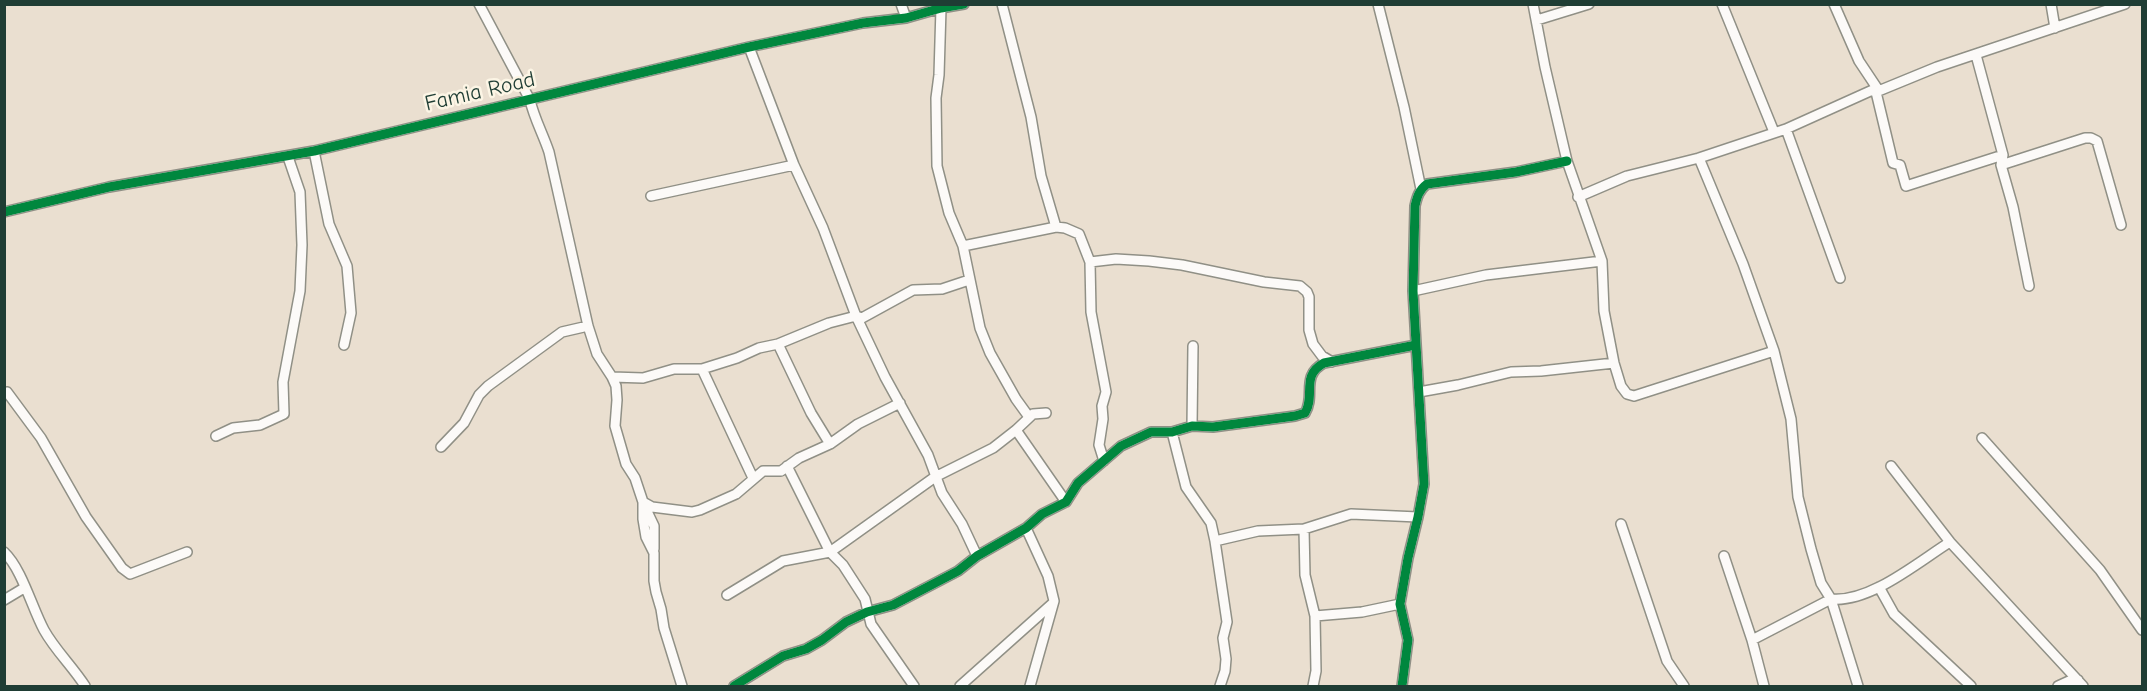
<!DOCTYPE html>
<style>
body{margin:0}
#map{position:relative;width:2147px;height:691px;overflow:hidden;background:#eadfd0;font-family:"Comic Neue",sans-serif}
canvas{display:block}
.frame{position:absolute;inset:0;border:6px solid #1f3d34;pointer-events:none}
</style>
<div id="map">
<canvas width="2147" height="691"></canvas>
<div class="frame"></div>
</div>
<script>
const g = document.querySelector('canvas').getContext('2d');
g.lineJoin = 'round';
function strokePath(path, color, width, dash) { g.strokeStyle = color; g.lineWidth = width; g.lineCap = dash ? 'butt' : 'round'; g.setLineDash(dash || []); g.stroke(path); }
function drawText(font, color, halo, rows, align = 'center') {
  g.font = font + ' "Comic Neue",sans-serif'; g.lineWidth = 5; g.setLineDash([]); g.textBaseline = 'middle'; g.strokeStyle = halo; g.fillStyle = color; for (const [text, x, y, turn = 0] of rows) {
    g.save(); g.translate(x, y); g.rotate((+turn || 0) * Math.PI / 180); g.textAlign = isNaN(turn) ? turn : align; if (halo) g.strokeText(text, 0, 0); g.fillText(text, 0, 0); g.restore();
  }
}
const street = new Path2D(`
 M479 4 530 100C534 118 543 134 549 152L588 326 597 354 612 377 616 386 617 400 615 426 626 464 635 478 643 502V519L646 537 654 553V581L656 592 661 609 664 628 682 686
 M901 4 906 18
 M1002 4 1031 117 1041 176 1056 227
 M1378 4 1404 107 1421 189
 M1533 4 1545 67 1567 161 1602 261 1604 311 1614 363 1621 386 1627 394 1634 396 1774 351
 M1722 4 1774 132
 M1834 4 1859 61 1877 88
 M2051 4 2055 28
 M941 8 939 75 936 98 937 166 949 213 963 246 980 328 990 353 1016 399 1029 417
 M1537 20 1589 4
 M749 47 794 165 823 228 856 316 885 377 928 455 942 493 962 524 977 556
 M1976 55 2003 155 2001 165 2013 207 2029 286
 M1876 92 1893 163 1900 165 1906 186 2003 155
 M1786 129 1840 278
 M314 151 329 224 347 266 351 313 344 345
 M1699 158 1743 264 1774 351 1791 419 1798 497 1811 549 1821 583 1831 599 1858 686
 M2001 165 2085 138H2091L2097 141 2121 225
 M651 196 794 165
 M1578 197 1627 176 1699 158 1786 129 1877 88 1876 92 1937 67 2125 4
 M4 212 109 187 314 151 749 47 863 23 906 18 941 8 964 4
 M963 246 1056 227 1065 228 1079 234 1090 262 1091 312 1106 392 1102 406 1103 419 1099 445 1104 461
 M1090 262 1116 259 1149 261 1182 265 1264 282 1300 286 1307 292 1309 297V330L1313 344 1322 356 1332 362
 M1413 291 1486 275 1602 261
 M778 344 811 413 830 444
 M702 369 753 478
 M612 377 643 378 674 369H702L737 358 759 348 778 344 829 323 856 316 862 318 913 290 942 289 969 280
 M7 392 41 438 86 517 122 568 130 574 187 552
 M1419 392 1458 385 1511 372 1541 371 1614 363
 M1192 426 1193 346
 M1016 430 1066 502
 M1172 432 1186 487 1211 523 1215 541 1227 622 1223 638 1226 659 1225 671 1220 686
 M216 436 233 428 260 425 284 414 283 382 300 291 302 245 300 192 288 157
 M1982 438 2100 570 2142 630
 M441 447 464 423 479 395 488 386 562 332 588 326
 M787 466 830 552 843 565 865 599 871 624 914 686
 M1891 466 1950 542 2083 686
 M643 502 652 507 692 512 700 510 736 494 763 471H781L799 458 830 444 858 424 900 403
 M644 505 654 526V549
 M1621 524 1667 661 1684 686
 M1026 528 1048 576 1054 601 1030 686
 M1304 529 1305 575 1315 616 1362 612 1400 604
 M1215 541 1258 531 1304 529 1351 514 1418 517
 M4 552C22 569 32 608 44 630 55 650 73 667 85 686
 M1724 556 1752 640 1764 686
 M1879 587 1894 614 1971 686
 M727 595 783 561 830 552 935 477 993 448 1016 430 1033 414 1046 413
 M4 600 24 588
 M1752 640 1831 599C1870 603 1918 562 1950 542
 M734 686 783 656 806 649 822 640 846 622 867 612 893 605 958 571 977 556 1026 528 1042 514 1066 502 1078 483 1121 446 1151 432H1172L1192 426 1213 427 1295 416 1305 413C1316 395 1300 376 1324 363L1416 345
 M960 686 1053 603
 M1313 686 1316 671 1315 616
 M1402 686 1408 640 1400 604 1408 558 1418 517 1424 484 1413 291 1415 206C1417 197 1419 190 1427 184L1516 172 1567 161
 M2058 686 2069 681 2078 680`);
strokePath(street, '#909086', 12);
strokePath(street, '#fcfaf8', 9);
strokePath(new Path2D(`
 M4 212 109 187 314 151 749 47 863 23 906 18 941 8 964 4
 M734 686 783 656 806 649 822 640 846 622 867 612 893 605 958 571 977 556 1026 528 1042 514 1066 502 1078 483 1121 446 1151 432H1172L1192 426 1213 427 1295 416 1305 413C1316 395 1300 376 1324 363L1416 345
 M1402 686 1408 640 1400 604 1408 558 1418 517 1424 484 1413 291 1415 206C1417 197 1419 190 1427 184L1516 172 1567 161`), '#00873e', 9);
drawText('22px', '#1f3d34', '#fcf5e5', [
 ["Famia Road",480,92,-13]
]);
</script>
